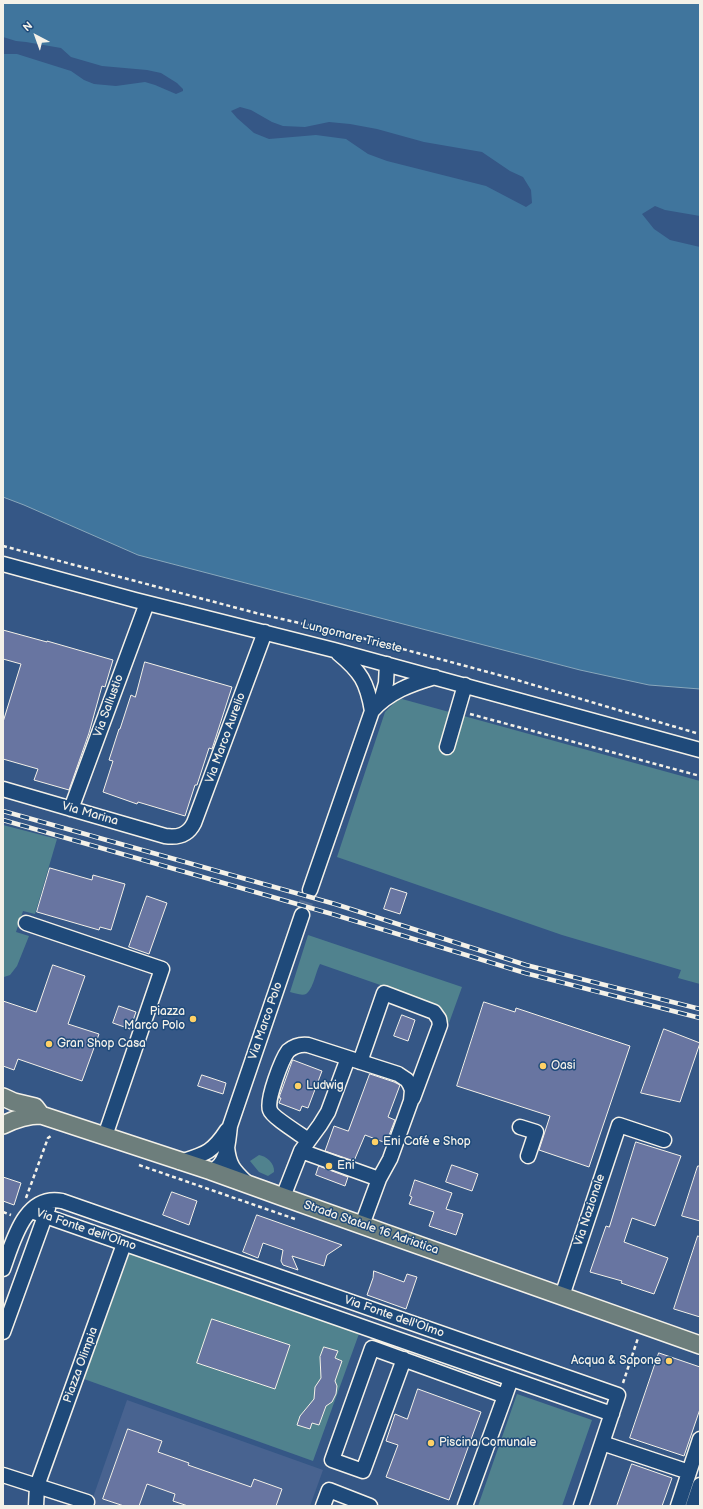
<!DOCTYPE html>
<meta charset="utf-8">
<style>
body{margin:0}
#map{position:relative;width:703px;height:1509px;overflow:hidden;background:#355786;font-family:"Balsamiq Sans",sans-serif}
canvas{display:block}
.frame{position:absolute;inset:0;border:4px solid #f4f1e8;pointer-events:none}
.north{position:absolute;left:16px;top:16px;width:40px;height:40px;-webkit-text-stroke:3px #1f4a7a;paint-order:stroke;rotate:319deg;font-size:11px;font-weight:700;line-height:16px;text-align:center;color:#f4f1e8}
.north::after{content:'';display:block;margin:auto;width:14px;height:18px;background:#f4f1e8;clip-path:polygon(50% 0,100% 100%,50% 72%,0 100%)}
</style>
<div id="map">
<canvas width="703" height="1509"></canvas>
<div class="frame"></div>
<div class="north">N</div>
</div>
<script>
const g = document.querySelector('canvas').getContext('2d');
g.lineJoin = 'round';
function fillPath(path, color) { g.fillStyle = color; g.fill(path, 'evenodd'); }
function strokePath(path, color, width, dash) { g.strokeStyle = color; g.lineWidth = width; g.lineCap = dash ? 'butt' : 'round'; g.setLineDash(dash || []); g.stroke(path); }
function drawText(font, color, halo, rows, align = 'center') {
  g.font = font + ' "Balsamiq Sans",sans-serif'; g.lineWidth = 3; g.setLineDash([]); g.textBaseline = 'middle'; g.strokeStyle = halo; g.fillStyle = color; for (const [text, x, y, turn = 0] of rows) {
    g.save(); g.translate(x, y); g.rotate((+turn || 0) * Math.PI / 180); g.textAlign = isNaN(turn) ? turn : align; if (halo) g.strokeText(text, 0, 0); g.fillText(text, 0, 0); g.restore();
  }
}
fillPath(new Path2D(`
 M127 1400 323 1470 310 1506H90Z`), '#486390');
fillPath(new Path2D(`
 M402 699 700 781V984L678 978 681 970 562 935 337 857 385 712 396 701Z
 M3 825 57 839 35 914 23 911 16 932 29 936 17 966 10 975 4 977Z
 M308 935 462 987 449 1023 441 1009 432 1003 320 964C316 971 313 990 306 994 302 996 294 993 290 992Z
 M259 1155C266 1156 275 1163 274 1172L268 1176 259 1172 250 1161Z
 M131 1250 360 1331 313 1461 84 1379Z
 M517 1394 592 1420 562 1506H478Z`), '#50828e');
const water = new Path2D(`
 M3 3H700V689L649 685 580 670 138 555 24 505 3 497Z`);
fillPath(water, '#40759d');
strokePath(water, '#88a7bb', 1);
fillPath(new Path2D(`
 M3 37 16 41 26 42 61 48 71 57 102 66 147 70 161 73 177 83 183 89V91L176 94 155 85 145 82 116 86 94 84 84 80 71 71 17 54H3Z
 M240 107 251 110 272 122 283 126 305 127 329 122 350 124 377 129 424 142 482 152 510 171 523 177 531 190 532 203 526 207 486 186 387 161 368 154 346 139 316 135 269 139 254 133 237 118 231 111Z
 M655 206 665 210 700 216V247L670 240 654 229 642 214Z`), '#355786');
const building = new Path2D(`
 M3 630 47 642V641L113 660 105 687 102 686 89 733 69 790 34 780 38 769 3 759V722L21 664 3 659Z
 M145 662 232 687 212 749 209 748 197 785H195L185 816 138 802 137 804 103 792 113 761 109 760 119 729H120L131 695 135 697Z
 M50 868 92 880 93 875 125 884 111 930 100 927 99 930 37 912Z
 M391 888 407 893 400 914 384 909Z
 M147 896 167 903 149 954 129 947Z
 M53 965 85 976 68 1024 99 1034 82 1081 18 1059 14 1070 3 1066V1001L36 1012Z
 M484 1002 515 1012 516 1008 630 1046 589 1167 539 1150 550 1116 457 1086Z
 M119 1006 136 1012 130 1029 113 1023Z
 M402 1015 415 1020 408 1041 394 1036Z
 M664 1029 700 1043 680 1102 641 1093Z
 M293 1060 322 1071 308 1108 302 1106 300 1111 279 1103 281 1098H279L280 1095Z
 M370 1074 394 1082 400 1085 388 1117 395 1120 386 1143 365 1135 354 1161 325 1151 334 1126 348 1131Z
 M202 1075 226 1083 223 1094 198 1086Z
 M636 1142 681 1156 655 1226 632 1218 624 1242 668 1258 654 1294 621 1283 622 1281 590 1272 606 1226 609 1227Z
 M452 1165 478 1174 472 1191 446 1182Z
 M319 1166 348 1177 345 1186 316 1175Z
 M698 1166H700V1221L682 1216Z
 M3 1177 21 1183 14 1205 3 1201Z
 M415 1180 452 1193 446 1209 463 1214 456 1235 429 1226 434 1212 409 1204 412 1197 410 1196Z
 M172 1192 197 1201 189 1225 163 1215Z
 M257 1215 342 1245 327 1255 324 1266 292 1256 298 1270 283 1265 281 1261 283 1250 263 1243 258 1258 243 1252Z
 M698 1236 700 1237V1317L674 1309Z
 M374 1271 404 1282 407 1274 417 1277 406 1309 367 1295 373 1278Z
 M212 1319 290 1345 275 1389 197 1363Z
 M324 1347 338 1351 335 1358 342 1361 335 1381 337 1386 336 1394 332 1402 326 1406 319 1425 312 1423 310 1429 297 1425 300 1416 314 1399 315 1387 321 1378 320 1357Z
 M659 1353 700 1367V1409L684 1456 630 1438Z
 M418 1389 481 1412 449 1500 386 1477 398 1445 386 1441 395 1414 407 1419Z
 M128 1429 162 1441 158 1452 189 1463 188 1465 251 1487 254 1479 282 1489 276 1506H188L173 1501 175 1494 147 1484 139 1506H124L103 1499Z
 M632 1464 672 1478 662 1506H617Z`);
fillPath(building, '#6875a1');
strokePath(building, '#f4f1e8', 1);
strokePath(new Path2D(`
 M302 915 310 890`), '#526e95', 14, [14, 7]);
const minor = new Path2D(`
 M3 564 135 600 334 650 700 750
 M338 653C361 672 367 682 372 711
 M381 701 386 683 387 664
 M447 747 465 685
 M3 789 165 836C178 838 188 835 194 823L265 632
 M71 809 147 603
 M310 890 372 711C389 692 411 684 435 677
 M26 923 162 969 105 1136
 M360 1062 384 993 434 1012 439 1019 440 1025 413 1098
 M520 1127 536 1132 528 1156
 M308 1140C300 1134 272 1117 270 1110 266 1100 282 1059 288 1051 294 1046 300 1044 308 1045L398 1074 407 1080 410 1085 412 1090 411 1101 390 1159 379 1179 362 1225
 M227 1147C229 1165 233 1170 247 1183
 M301 1151 379 1179
 M180 1162C205 1154 212 1153 227 1130
 M211 1171C228 1165 228 1141 230 1126L302 915
 M283 1197 301 1151 320 1125 328 1112 348 1058
 M31 1211 612 1414
 M3 1269C13 1242 24 1194 62 1201L618 1395 581 1506
 M562 1296 619 1125 664 1140
 M3 1332 48 1208
 M404 1359 363 1471 332 1460 372 1348C416 1364 460 1380 505 1396L511 1379
 M602 1443 689 1472
 M3 1475 87 1502
 M36 1506 37 1486 124 1244
 M323 1506 329 1490 370 1506
 M465 1506 505 1396
 M678 1506 700 1439
 M693 1506 700 1485`);
const major = new Path2D(`
 M3 1097 14 1102 35 1107 41 1115
 M3 1125C15 1119 27 1115 41 1115L211 1171 283 1197 700 1345`);
strokePath(minor, '#f4f1e8', 17);
strokePath(major, '#f4f1e8', 20);
strokePath(new Path2D(`
 M3 546 256 613 347 634 510 678 696 733
 M470 714 700 776
 M139 1165 295 1219
 M26 1198 48 1138 52 1135
 M3 1212 11 1215
 M623 1383 638 1338`), '#f4f1e8', 2.5, [4, 3]);
strokePath(minor, '#1f4a7a', 14);
strokePath(major, '#6d7e7c', 17);
const rail = new Path2D(`
 M3 811 335 904 526 965 700 1009
 M3 820 332 914 525 973 700 1018`);
strokePath(rail, '#f4f1e8', 4.5);
strokePath(rail, '#1f4a7a', 3, [9]);
for (const [x, y, r, color] of [
 [193,1019,4,"#ffd166"],
 [49,1044,4,"#ffd166"],
 [543,1066,4,"#ffd166"],
 [298,1086,4,"#ffd166"],
 [375,1142,4,"#ffd166"],
 [329,1166,4,"#ffd166"],
 [669,1361,4,"#ffd166"],
 [431,1443,4,"#ffd166"]
]) { const dot = new Path2D(); dot.arc(x, y, r, 0, 2 * Math.PI); g.fillStyle = color; g.fill(dot); strokePath(dot, '#1f4a7a', 1.5); }
drawText('12px', '#f4f1e8', '#1f4a7a', [
 ["Lungomare Trieste",352,637,14],
 ["Via Sallustio",109,706,-70],
 ["Via Marco Aurelio",226,738,-70],
 ["Via Marina",90,814,16],
 ["Via Marco Polo",266,1021,-71],
 ["Via Nazionale",590,1210,-72],
 ["Strada Statale 16 Adriatica",371,1228,19],
 ["Via Fonte dell'Olmo",86,1230,19],
 ["Via Fonte dell'Olmo",394,1317,19],
 ["Piazza Olimpia",81,1365,-70]
]);
drawText('12px', '#f4f1e8', '#1f4a7a', [
 ["Piazza",185,1012,"right"],
 ["Marco Polo",185,1026,"right"],
 ["Gran Shop Casa",57,1044],
 ["Oasi",551,1066],
 ["Ludwig",306,1086],
 ["Eni Café e Shop",383,1142],
 ["Eni",337,1166],
 ["Acqua & Sapone",661,1361,"right"],
 ["Piscina Comunale",439,1443]
], 'left');
</script>
